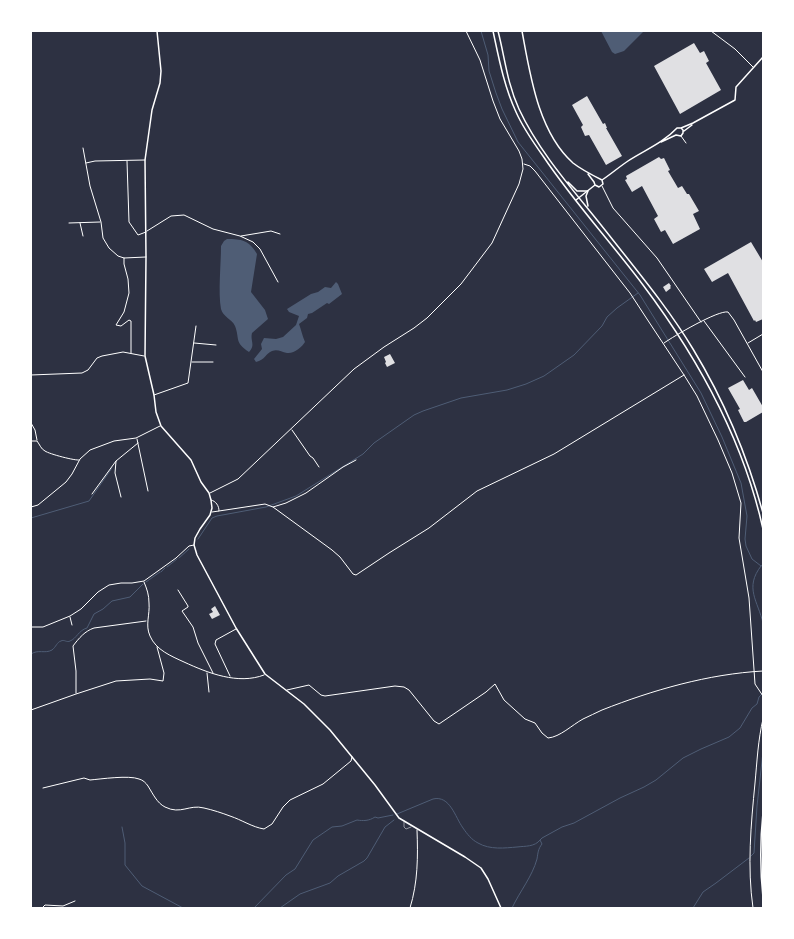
<!DOCTYPE html>
<style>
body{margin:0}
#map{position:relative;width:794px;height:939px;overflow:hidden;background:#2d3142;font-family:"Roboto Condensed",sans-serif}
canvas{display:block}
.frame{position:absolute;inset:0;border:32px solid #fff;pointer-events:none}
</style>
<div id="map">
<canvas width="794" height="939"></canvas>
<div class="frame"></div>
</div>
<script>
const g = document.querySelector('canvas').getContext('2d');
g.lineJoin = 'round';
function fillPath(path, color) { g.fillStyle = color; g.fill(path, 'evenodd'); }
function strokePath(path, color, width, dash) { g.strokeStyle = color; g.lineWidth = width; g.lineCap = dash ? 'butt' : 'round'; g.setLineDash(dash || []); g.stroke(path); }
fillPath(new Path2D(`
 M601 31H644L624 51 615 54 612 52Z
 M227 239C241 239 249 240 257 254L251 292 265 310 268 319 252 333C250 341 256 345 249 352 234 342 240 339 235 326 232 319 223 317 221 309 218 292 221 265 221 246L224 241Z
 M336 282 338 284 342 294 329 304 327 303 312 313 308 314 307 318 299 324C301 329 302 335 305 342 302 347 294 354 287 353 281 352 278 349 272 351 265 354 265 360 256 362L254 359 262 349 261 344 264 338 276 339 283 337 296 325 299 316 289 312 287 309 311 294 318 292 325 287 331 288Z`), '#4f5d75');
strokePath(new Path2D(`
 M481 31 488 55 489 71 496 93 502 109 518 142 640 295 701 393 722 437 741 483 747 516 745 539 746 546 752 559 761 566 763 565
 M31 518 89 501 112 468
 M198 539 212 518 217 516 266 507 296 496 363 454 374 443 414 415 423 411 461 398 507 390 526 384 544 376 574 355 602 326 607 317 617 308 638 293
 M179 558 189 549
 M761 566C744 588 758 601 763 623
 M167 567 177 559
 M161 572 165 568
 M146 582 160 572
 M31 654C38 649 45 654 52 650 56 647 57 642 61 641 64 639 67 643 70 641 76 639 79 630 87 628L94 614 103 609 112 601 130 597 143 584
 M397 814 433 799C450 795 455 817 463 828 467 834 472 840 478 843 490 850 505 848 517 847 525 846 535 847 540 840
 M122 827 125 843V865L142 886 183 908
 M751 856 754 853 757 806 763 752
 M254 908 286 875 295 869 313 840 332 827 342 826 357 820C363 821 369 821 375 817L378 818 393 815
 M280 908 300 894 330 883 338 876 364 861 367 858 385 827 394 820
 M512 908C520 891 532 877 537 859 538 853 538 849 542 844L540 840 542 838 562 827 574 823 620 798 644 787 656 780 683 758 701 749 729 737 740 728 752 708 757 704 759 697 763 693
 M693 908 703 892 716 883 749 858`), '#4f5d75', 1);
fillPath(new Path2D(`
 M694 43 700 53 704 51 709 61 706 63 721 90 680 114 654 66Z
 M587 96 603 124 605 123 607 128H606L622 156 606 165 589 135 585 136 581 127 583 125 572 105Z
 M659 157 661 159 664 158 670 170 668 171 678 188 682 186 687 194H689L699 211 693 214 700 229 673 244 665 230 661 232 654 219 658 216 642 186 632 192 625 180 627 179 626 176Z
 M751 242 763 262V319L756 322 755 320 754 321 728 273 712 282 704 269Z
 M669 283 671 286 670 287 671 288 666 292 663 287Z
 M390 354 395 363 387 367 385 363 386 362 384 357Z
 M743 380 749 390 752 388 763 407V412L746 422H744L738 410 740 409 728 388Z
 M215 606 220 615 212 619 209 614 213 612 211 609Z`), '#e0e0e3');
strokePath(new Path2D(`
 M404 822V827L406 829 411 827`), '#fff', 0.5);
strokePath(new Path2D(`
 M711 31 735 49 753 67
 M681 136 686 143
 M83 148 90 186 101 222 103 238 109 248 118 256 124 258 146 257
 M127 161 129 222 138 235 146 232
 M86 163 95 161 145 160
 M524 164 530 166 535 171 630 293 645 316 684 375 697 396 718 440 732 473 741 503 739 538 749 598 755 684 763 696
 M602 186 613 208 657 258 701 322
 M69 223 100 222
 M80 223 83 236
 M147 231 171 216 184 215 213 229 240 236 253 242 260 249 278 282
 M241 236 271 231 280 234
 M124 258V264L128 279 129 293 124 312 116 325 121 326 129 320 131 321V353
 M704 321 745 377
 M194 343 216 345
 M664 343C674 336 718 310 728 312L734 320 763 372
 M748 343 763 334
 M192 362H213
 M31 375 82 373 88 370 97 358 102 356 123 352 144 356
 M154 395 188 383 196 326
 M31 423 35 430 37 440
 M292 430 310 456 313 458 319 467
 M137 439 148 491
 M31 441H37C40 445 41 449 45 451 49 454 76 461 79 460
 M210 493 238 479 354 369 384 347 414 328 427 318 461 284 492 243 519 184 523 169 522 159 519 151 500 119 493 101 480 60 466 31
 M92 494 116 461
 M121 497 115 473 116 461 138 443
 M211 500C216 501 219 506 219 511L212 512
 M31 507 38 505 66 482 72 474 80 459 90 450 114 441 136 438 160 426
 M273 507 332 550 340 557 353 574 356 575 389 553 429 528 477 491 554 454 684 375
 M219 511 265 504 273 507 286 503 306 493 343 467 356 460
 M144 582C147 589 149 595 149 603 150 615 145 625 150 636 156 650 171 656 184 662 208 673 238 685 264 675
 M178 590 188 606V607L182 611 193 627 198 643 213 673
 M70 617 72 625
 M31 627H43L70 616 81 609 98 592 109 585 121 583H132L144 581 176 558 189 546 194 545
 M207 673 209 692
 M230 676 215 644 216 640 236 629
 M287 690 309 685 321 695 325 696 395 686 404 687 409 690 434 721 439 724 486 692 495 684 504 700 525 719 535 723 542 733 548 738C560 737 572 725 583 719 589 716 596 713 602 710 653 690 708 674 763 671
 M76 693V671L73 646C79 638 85 631 94 628L146 621
 M31 710 76 694 116 681 150 679 163 681 164 673 157 647
 M43 788 84 778 90 780C101 779 129 775 139 779 143 780 146 783 148 786 153 794 157 803 165 807 181 815 189 804 204 808 213 810 222 813 230 816 242 820 252 827 264 829L272 824 283 807 290 800 323 784 351 761 352 757
 M42 908 45 905 63 906 75 901
 M410 908C418 882 418 857 417 830
 M753 908C747 867 751 824 755 783 757 762 758 740 763 719`), '#fff', 1);
strokePath(new Path2D(`
 M157 31 161 71 160 83 152 110 145 160 146 257 145 356 154 395 156 412 161 426 191 460 201 482 209 493 211 500 212 508 210 515 200 529 195 538 194 545 197 555 236 628 265 674 304 704 330 730 375 785 399 818 465 857 481 868 488 879 501 908
 M522 31C530 74 538 132 573 163 582 170 592 175 602 180
 M681 128 693 123 735 100 736 87 763 57
 M684 131 692 125
 M588 174 594 182 595 185
 M602 180C611 174 619 167 628 161 645 150 663 143 677 128H681L683 130V133L681 136 676 135 661 142
 M595 185 599 187 603 184 602 180
 M576 200 595 185`), '#fff', 1.5);
strokePath(new Path2D(`
 M493 31C499 59 504 86 516 112 523 128 533 142 543 156 573 201 610 241 643 285 698 358 743 439 763 529
 M498 31C505 58 507 83 519 109 541 156 578 195 609 235 638 272 669 309 693 349 724 400 747 455 763 513
 M568 182 577 191H588L586 196 588 206
 M763 812C760 841 760 870 763 898`), '#fff', 1.5);
</script>
